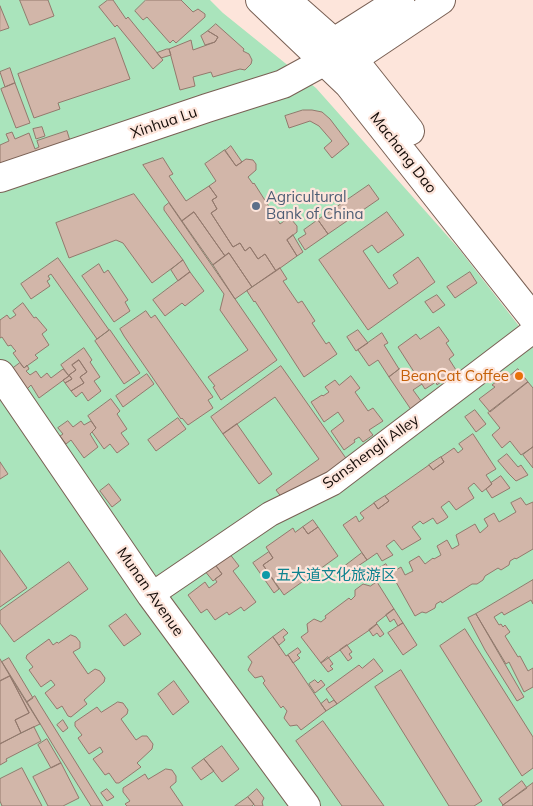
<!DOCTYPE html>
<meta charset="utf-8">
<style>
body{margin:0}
canvas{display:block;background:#fde5db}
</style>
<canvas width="533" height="806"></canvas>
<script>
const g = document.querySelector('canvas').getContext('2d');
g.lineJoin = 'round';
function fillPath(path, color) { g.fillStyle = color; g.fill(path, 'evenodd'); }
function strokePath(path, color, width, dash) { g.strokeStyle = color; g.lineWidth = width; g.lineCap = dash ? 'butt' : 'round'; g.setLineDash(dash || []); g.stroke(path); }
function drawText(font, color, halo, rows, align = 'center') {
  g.font = font + ' Mulish,"Noto Sans SC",sans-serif'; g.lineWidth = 4.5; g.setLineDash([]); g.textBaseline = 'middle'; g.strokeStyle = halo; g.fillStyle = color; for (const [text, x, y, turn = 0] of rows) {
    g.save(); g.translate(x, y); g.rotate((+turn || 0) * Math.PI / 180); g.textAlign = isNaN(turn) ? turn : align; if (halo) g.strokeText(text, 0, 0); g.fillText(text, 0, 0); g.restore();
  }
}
fillPath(new Path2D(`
 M0 0H210L223 13 316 88 459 249 533 344V806H0Z`), '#aae4bc');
const building = new Path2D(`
 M20 0H48L54 16 30 25Z
 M108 0H113L126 19 128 17 163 60 153 69 117 25 115 27 99 7Z
 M146 0H181L193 12 198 9 205 14V17L176 43 173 40 170 43 147 17 143 20 135 11Z
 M0 6 9 28 0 31Z
 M216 24 244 49 243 51 249 54 252 60 251 64 245 70 240 69 213 77 211 72 193 77 195 86 180 90 169 49 191 40 193 50 215 42 218 37 208 31Z
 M208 31 218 37 215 42 205 45 201 36Z
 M115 38 130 79 58 103 60 109 34 118 18 74Z
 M167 49H169L171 55 161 58 157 53Z
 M10 68 15 83 5 87 0 72Z
 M15 83 30 123 16 128 1 89Z
 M303 110H312L322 112 330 119 349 144 332 158 324 148 332 141 319 126 310 121 289 128 285 116Z
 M42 127 45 136 36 139 33 129Z
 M67 131 71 144 0 170V145L9 141 6 134 12 132 15 139 29 133 35 149 39 147 37 141Z
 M231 146 242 162 236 166 225 151Z
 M225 150 236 166 246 159 253 160 256 164V170L248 177 253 184 254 183 280 224 287 219H291L297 226V232L287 240 297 256 276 271 265 254 258 259 250 247 245 251 240 243 233 247 211 213 217 209 212 200 217 197 209 186 216 181 205 164Z
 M163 158 173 174 169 176 186 201 209 186 217 197 212 200 217 209 211 213 233 247 240 243 245 251 250 247 258 259 265 254 276 271 252 287 229 253 225 256 194 212 182 221 143 165Z
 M369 185 379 199 328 234 318 220Z
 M134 194 183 260 152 283 123 243 116 240 69 258 56 223Z
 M169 203 277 360 221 400 213 387 215 386 208 377 248 350 220 310 224 294 164 210V207Z
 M194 212 225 256 213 265 182 221Z
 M387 212 404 235 378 253 372 245 363 251 389 289 398 283 393 275 418 257 435 282 368 330 319 260Z
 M318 220 328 234 305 250 298 239 306 234 304 230Z
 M293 235 303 252 297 256 287 240Z
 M229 253 252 287 235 299 213 265Z
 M58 258 109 330 97 339 51 274 48 276 50 279 47 281 50 286 31 299 21 284Z
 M183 260 190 272 178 281 171 270Z
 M99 264 104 273 108 270 128 300 125 302 130 311 114 322 82 276Z
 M280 268 287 279 283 281 298 303 302 301 315 321 312 323 326 344 329 342 337 354 304 377 255 301 254 302 247 291Z
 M190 272 204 291 185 306 182 303 165 316 153 300Z
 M470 272 477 283 455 298 447 287Z
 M437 295 445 305 433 313 425 302Z
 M23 303 34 318 36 317 47 330 42 334 49 345 35 355 38 358 24 368 13 353 16 351 14 349 11 345 8 346 2 337 0 338V320L7 315 10 319 16 315 13 311Z
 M146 311 151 318 155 315 213 397 208 400 213 408 188 425 182 418 181 419 124 336 120 329Z
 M439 327 449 341 446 343 454 355 449 359 456 370 437 385 436 382 425 389 398 347 416 334 420 339Z
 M110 330 140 373 124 384 95 341Z
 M358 330 368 343 356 351 347 337Z
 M382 333 388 343 384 345 399 369 389 377 378 360 369 366 358 350Z
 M84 348 92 360 90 362 100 377 94 381 101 391 88 401 82 392 76 397 71 391 84 383 80 377 87 372 79 360 72 365 76 370 69 375 72 379 65 383 63 380 69 376 61 365Z
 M79 360 87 372 80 377 84 383 71 391 65 383 72 379 69 375 76 370 72 365Z
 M20 363 24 368 27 365 29 369 26 371 30 375 36 371 41 378 47 373 51 378 63 369 69 376 39 398 31 385 27 389 12 369Z
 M281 366 350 464 289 507 276 490 319 459 275 397 223 434 211 417Z
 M400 369 408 382 417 377 422 384 413 390 424 405 412 411 389 377Z
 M518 369 528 382 490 412 479 399 495 387 492 385 502 377 504 380Z
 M147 374 154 384 123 407 116 396Z
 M351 376 360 388 355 392 368 411 373 408 383 421 369 430 373 435 363 442 359 437 354 440 355 442 344 450 331 431 344 421 338 412 324 422 311 402 322 395 323 396 329 392 325 387 335 380 339 385Z
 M528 382 533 388V447L521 455 510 441 502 448 492 435 500 428 488 413Z
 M111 399 120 411 117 414 127 429 121 433 129 444 117 453 110 444 104 449 92 432 96 428 88 416Z
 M475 410 486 424 476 432 465 417Z
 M178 418 186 429 156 451 148 440Z
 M68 421 73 427 81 421 84 425 91 421 96 428 90 434 98 447 84 458 71 440 66 444 60 436 63 434 58 428Z
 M237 424 272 474 259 484 223 434Z
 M473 434 496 469 486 475 492 484 482 492 474 483 468 488 474 498 456 510 449 501 441 507 448 517 444 520 437 524 433 518 423 524 420 521 412 527 421 539 402 550 394 540 386 546 393 555 382 561 377 553 367 560 343 525 356 516 359 522 364 518 360 513 374 503 378 509 389 501 385 496 429 465 433 470 444 462 441 457 454 448 458 453 463 449 459 444Z
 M533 447V468L523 455Z
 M507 454 518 467 521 465 528 475 516 481 509 474 498 461Z
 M441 457 444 462 433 470 429 465Z
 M0 462 8 474 0 479Z
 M501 476 510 488 492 498 486 489 492 484 491 483Z
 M109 484 121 500 112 507 100 491Z
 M385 496 389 501 378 509 374 503Z
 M521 498 526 505 533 502V549L516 559 515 558 510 561 509 565 501 570 498 568 485 576 483 580 477 584H472L442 603 441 601 436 604 435 608 426 613 422 612 415 616 391 573 401 567 405 575 413 571 409 562 419 556 425 564 433 558 434 559 441 555 437 546 447 540 452 549 459 545 456 535 475 524 480 533 488 526 484 519 494 513 499 522 506 518 516 512 511 503Z
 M313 520 318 527 308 534 303 527Z
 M303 527 308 534 318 527 338 556 284 595 263 565 273 558 266 547 293 528 295 532Z
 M0 550 27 588 0 607Z
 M269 552 273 558 263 565 279 589 274 593 253 563Z
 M229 553 239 566 233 571 256 602 244 611 241 607 229 615 227 612 215 620 207 609 201 613 188 595 205 582 209 588 217 582 215 579 222 574 214 563Z
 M362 553 367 560 349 572 345 566Z
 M69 562 88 589 14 642 0 623V611Z
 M214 563 222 574 213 581 204 570Z
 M386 564 391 573 375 583 369 575Z
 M533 580V604L531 600 504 615 502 612 494 617 499 625 501 624 503 627 505 625 510 632 505 636 518 657 520 656 528 671 533 668V687L524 692 509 662 506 664 476 614Z
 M377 582 394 609 376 623 377 624 371 629 321 663 301 637 308 632 307 624 314 619 321 622 326 618 325 616 349 598 351 600 355 596V590L363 584 370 586Z
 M394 609 403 623 398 626 394 619 390 622 386 615Z
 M126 614 141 634 124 646 109 626Z
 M476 614 524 697 517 701 485 650 468 618Z
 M403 623 417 645 403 655 388 633Z
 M377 624 384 634 380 637 377 633 373 636 369 630Z
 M284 629 288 633 283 637 285 640 279 645 273 637Z
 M465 629 533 737V768L522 776 440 646Z
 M71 635 76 637 80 642V648L73 652 88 674 95 669 100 671 105 678 104 682 84 700 87 704 71 717 68 716 62 706 57 709 45 693 55 685 51 680 41 687 29 670 33 667 26 658 27 655 49 639 53 645 57 642 58 643Z
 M273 637 286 656 288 655 326 711 301 730 297 725 290 726 284 718 287 711 283 706 281 708 263 683 265 681 262 676 255 678 248 670 252 662 248 657Z
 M347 645 352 652 349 654 352 658 348 661 340 650Z
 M298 648 301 652 297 655 300 658 293 663 288 655Z
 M328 657 333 664 330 666 333 669 328 672 321 663Z
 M9 658 33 698 27 702 2 662Z
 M0 659 10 676 0 681Z
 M374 659 383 671 337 704 326 689 359 665 362 668Z
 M401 670 482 801 474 806H449L375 687Z
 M10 676 29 713 15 720 21 733 0 744V681Z
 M10 676 40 724 21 733 15 720 29 713Z
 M315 680 318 683 321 680 325 685 315 693 309 684Z
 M174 681 189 702 173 715 158 694Z
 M35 696 39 703 103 806H91L56 750 27 702Z
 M327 699 329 703 334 700 337 704 326 711 321 704Z
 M118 702 123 703 128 710 127 714 121 719 136 740 142 736H147L153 744 152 749 137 763 141 767 119 783H116L109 773 105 775 93 759 103 752 100 747 89 754 78 738 82 735 75 726V722L97 707 101 712Z
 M63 720 68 728 63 732 57 725Z
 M323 721 333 735 384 806H342L296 741Z
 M34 727 41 741 6 759 7 761 0 765V744Z
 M47 739 61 763 51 768 38 745Z
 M222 746 239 769 222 782 204 759Z
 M204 759 214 771 201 780 192 768Z
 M61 763 79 798 63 806H48L33 777Z
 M22 768 42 806H2L0 801V779Z
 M166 769 172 770 176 776V782L170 787 183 806H127L125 804 130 801 123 792V788L145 774 148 779Z
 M522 781 527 788 503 805 499 799Z
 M533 783V806H502L503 805Z
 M107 789 114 797 107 801 101 793Z
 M257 789 264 798 262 802 263 806H255L248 797Z
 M248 797 254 804 252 806H235Z`);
fillPath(building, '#d2b6a9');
strokePath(building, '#93796d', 1);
const street = new Path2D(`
 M151 595 270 514 333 483 533 331`);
const secondary = new Path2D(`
 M260 0 349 85 533 318
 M293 6 353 59 410 131
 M327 57 334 42 400 0
 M0 178 207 108 283 84 325 61 353 59 441 0
 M0 374 151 595 306 806`);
strokePath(street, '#796054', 26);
strokePath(secondary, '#796054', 30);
strokePath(street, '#fff', 24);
strokePath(secondary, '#fff', 28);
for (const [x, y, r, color] of [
 [256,206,5,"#5c6f8a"],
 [519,376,5,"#e8710a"],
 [266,575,5,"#0f9aa8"]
]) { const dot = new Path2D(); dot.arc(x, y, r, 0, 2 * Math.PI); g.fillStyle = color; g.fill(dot); strokePath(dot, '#fde5db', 2); }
drawText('15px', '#150c08', '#fde5db', [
 ["Xinhua Lu",164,123,-19],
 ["Machang Dao",403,153,52],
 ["Sanshengli Alley",371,452,-36],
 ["Munan Avenue",150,592,55]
]);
drawText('15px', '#4e5e75', '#fde5db', [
 ["Agricultural",266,197],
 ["Bank of China",266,214]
], 'left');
drawText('15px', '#c56008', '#fde5db', [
 ["BeanCat Coffee",509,376]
], 'right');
drawText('15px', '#0d838f', '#fde5db', [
 ["五大道文化旅游区",276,575]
], 'left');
</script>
